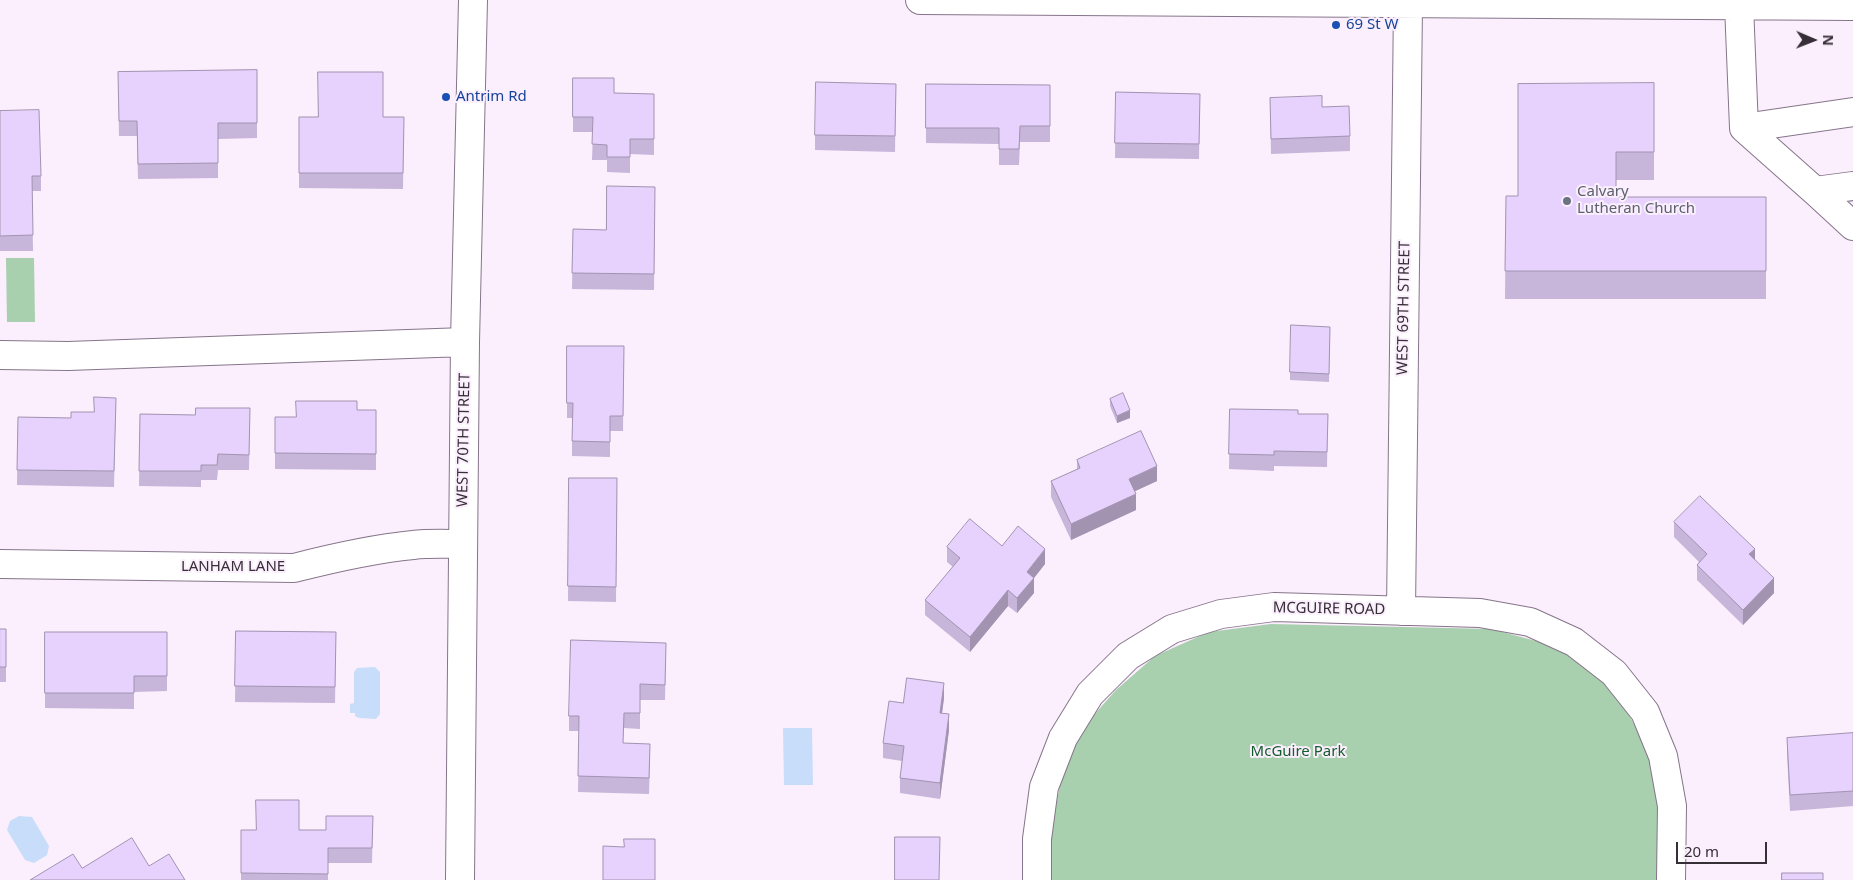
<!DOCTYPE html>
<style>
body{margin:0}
#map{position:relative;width:1853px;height:880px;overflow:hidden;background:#fbeefd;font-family:"Noto Sans",sans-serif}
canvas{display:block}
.north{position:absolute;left:1788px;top:15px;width:50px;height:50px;-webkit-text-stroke:4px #fbeefd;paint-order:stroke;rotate:91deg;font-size:14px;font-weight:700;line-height:20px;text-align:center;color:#372f38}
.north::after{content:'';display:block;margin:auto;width:18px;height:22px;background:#372f38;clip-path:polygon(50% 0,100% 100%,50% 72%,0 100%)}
.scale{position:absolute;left:1676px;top:842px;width:91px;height:22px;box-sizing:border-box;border:2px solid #372f38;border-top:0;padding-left:6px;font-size:15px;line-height:18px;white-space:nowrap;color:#372f38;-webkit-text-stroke:4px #fbeefd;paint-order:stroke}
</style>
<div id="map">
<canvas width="1853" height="880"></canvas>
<div class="north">N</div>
<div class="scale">20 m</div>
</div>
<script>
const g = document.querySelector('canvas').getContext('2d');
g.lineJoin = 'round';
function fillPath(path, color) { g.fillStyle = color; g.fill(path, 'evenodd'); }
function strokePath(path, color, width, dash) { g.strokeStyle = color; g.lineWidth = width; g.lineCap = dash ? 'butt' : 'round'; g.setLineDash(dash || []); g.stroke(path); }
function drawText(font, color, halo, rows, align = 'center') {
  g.font = font + ' "Noto Sans",sans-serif'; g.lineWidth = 4; g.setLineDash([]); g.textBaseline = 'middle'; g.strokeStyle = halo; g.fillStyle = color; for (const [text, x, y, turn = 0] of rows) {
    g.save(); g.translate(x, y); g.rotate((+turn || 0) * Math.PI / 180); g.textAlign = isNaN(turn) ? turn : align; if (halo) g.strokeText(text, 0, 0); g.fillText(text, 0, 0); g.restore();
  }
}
fillPath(new Path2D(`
 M6 258H34L35 322H7Z
 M1271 624 1491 629 1540 642 1583 662 1619 696 1639 734 1656 777 1659 826 1657 880H1052L1050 834 1063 771 1085 725 1116 690 1155 656 1209 632Z`), '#a8cfae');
fillPath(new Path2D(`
 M375 667 380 672V714L376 719 359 718 355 716V713H350V704L354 703V672L357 668Z
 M783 728H812L813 785H784Z
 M19 816 32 817 49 846 47 855 34 863 25 860 7 830 10 821Z`), '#c7ddfa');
const minor = new Path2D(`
 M920 0 1853 6
 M1739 5 1744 128 1853 112
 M1744 128 1815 191 1853 186
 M1815 191 1853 226
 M0 355 68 356 465 342
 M0 564 294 568C333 558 372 549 413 545 429 543 446 544 463 544
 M1401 611 1408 4
 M460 880 465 342 473 0
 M1037 880V839L1044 787 1063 738 1090 694 1128 656 1172 629 1221 614 1274 607 1480 613 1530 622 1574 642 1614 673 1645 712 1663 756 1672 806 1671 880`);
strokePath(minor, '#86758a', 30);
strokePath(minor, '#fff', 28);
fillPath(new Path2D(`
 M257 70V138L218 139V178L138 179 137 136H119L118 72Z
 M573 78 614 93 654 94V155L630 154V173L607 172V160H592L593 132H573Z
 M1654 83V180H1616V197H1766V299H1505L1506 196H1518Z
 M896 84 895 152 815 150V135Z
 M926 84 1050 85V142H1020L1019 165H999V144L926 143Z
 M1116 92 1200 94 1199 159 1115 158Z
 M1270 98 1322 107 1350 136V151L1271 154Z
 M0 111 41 176V191H32L33 251H0Z
 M299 117H404L403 189 299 188Z
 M655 187 654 290 572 289 573 229 606 230Z
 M1330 327 1329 382 1290 380V372Z
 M567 346H624L623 431H610V457L572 456V418H567Z
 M116 398 114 487 17 485 18 417 71 418 94 412Z
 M1110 399 1130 418 1117 423 1110 406Z
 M250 408 249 470H218L217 480H201V487L139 486 140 414 195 415Z
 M1230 409 1298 414H1328L1327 467 1274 466V471L1229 469Z
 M357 410H376V470L275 469V417H296Z
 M1077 460 1157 481 1135 491 1136 510 1071 540 1051 497V481L1077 469Z
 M569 478H617L616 602 568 601Z
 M1674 522 1755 559 1774 593 1743 625 1697 580V565L1699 562 1674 537Z
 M1002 546 1045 564 1034 578V593L1017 613 1008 606 970 652 925 615V600L953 567 947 562V547Z
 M0 629H6V682H0Z
 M236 631 336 632 335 703 235 702Z
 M45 632H167V691L134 692V709L45 708Z
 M666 643 665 700H640V729L624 728 623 743 650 759 649 794 578 792 579 731H569V716Z
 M944 698 942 713 949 730 940 799 900 793V778L902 761 883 758V743L903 703Z
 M1853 733V806L1790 811 1787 753V738Z
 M373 816 372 863H328V880H241V830H326Z`), '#c7b5da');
fillPath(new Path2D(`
 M1130 410V418L1117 423V416Z
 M1157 466V481L1129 494V479Z
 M1136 494V510L1071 540V524Z
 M1045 549V564L1034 578V593L1017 613V598L1027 572Z
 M1755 549V564L1749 554Z
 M1774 578V593L1743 625V610Z
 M1008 590V606L970 652V637Z
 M944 683V698L940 728V713Z
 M949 714V730L940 799V783Z`), '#a293b1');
const building = new Path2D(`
 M257 70V123H218V163L138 164 137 121H119L118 72Z
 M318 72H383V117H404L403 173H299V117H318Z
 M573 78H614V93L654 94V139H630V157H607V145L592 144 593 117H573Z
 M816 82 896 84 895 136 815 135Z
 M1654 83V152H1616V197H1766V271H1505L1506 196H1518V84Z
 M926 84 1050 85V126H1020L1019 149H999V128H926Z
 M1116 92 1200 94 1199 144 1115 143Z
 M1322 96V107L1349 106 1350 136 1271 139 1270 98Z
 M39 110 41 176H32L33 235 0 236V111Z
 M607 186 655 187 654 274 572 273 573 229 606 230Z
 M1291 325 1330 327 1329 374 1290 372Z
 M567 346H624L623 416H610V442L572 441 573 403H567Z
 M1123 393 1130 410 1117 416 1110 399Z
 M94 397 116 398 114 471 17 470 18 417 71 418V412H94Z
 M296 401H357V410H376V454L275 453V417H296Z
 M196 408H250L249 455 218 454 217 465H201V471H139L140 414 195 415Z
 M1230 409 1298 410V414H1328L1327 452 1274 451V455L1229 454Z
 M1141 431 1157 466 1129 479 1136 494 1071 524 1051 481 1080 468 1077 460Z
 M569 478H617L616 587 568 586Z
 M1700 496 1755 549 1749 554 1774 578 1743 610 1697 565 1707 554 1674 522Z
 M970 519 1002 546 1018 526 1045 549 1027 572 1034 578 1017 598 1008 590 970 637 925 600 960 558 947 547Z
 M0 629H6V667H0Z
 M236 631 336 632 335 687 235 686Z
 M45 632H167V676H134V693H45Z
 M571 640 666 643 665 685 640 684V713H624L623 743 650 744 649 778 578 776 579 716H569Z
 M907 678 944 683 940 713 949 714 940 783 900 778 904 746 883 743 889 701 903 703Z
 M1853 733V791L1790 795 1787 738Z
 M256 800H299V830H326V816H373L372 848H328V874L241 873V830H256Z
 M895 837H940L939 880H895Z
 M132 838 149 866 169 854 185 880H30L73 854 82 868Z
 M624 839H655V880H603V846L624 847Z
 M1782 873H1823V880H1782Z`);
fillPath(building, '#e7d2fd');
strokePath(building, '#a293b1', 1);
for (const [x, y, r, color] of [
 [1336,25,5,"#1a4fb4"],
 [446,97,5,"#1a4fb4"],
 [1567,201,5,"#6b7280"]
]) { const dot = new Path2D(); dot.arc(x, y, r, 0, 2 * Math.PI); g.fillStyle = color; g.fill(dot); strokePath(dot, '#fbeefd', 2); }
drawText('15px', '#164399', '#fbeefd', [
 ["69 St W",1346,25],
 ["Antrim Rd",456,97]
], 'left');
drawText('15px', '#5b616d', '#fbeefd', [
 ["Calvary",1577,192],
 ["Lutheran Church",1577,209]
], 'left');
drawText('15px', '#372f38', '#fbeefd', [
 ["WEST 69TH STREET",1404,308,-89],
 ["WEST 70TH STREET",464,440,-89],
 ["LANHAM LANE",233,567],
 ["MCGUIRE ROAD",1329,609,1]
]);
drawText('15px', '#135d2a', '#fbeefd', [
 ["McGuire Park",1298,752]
]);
</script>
